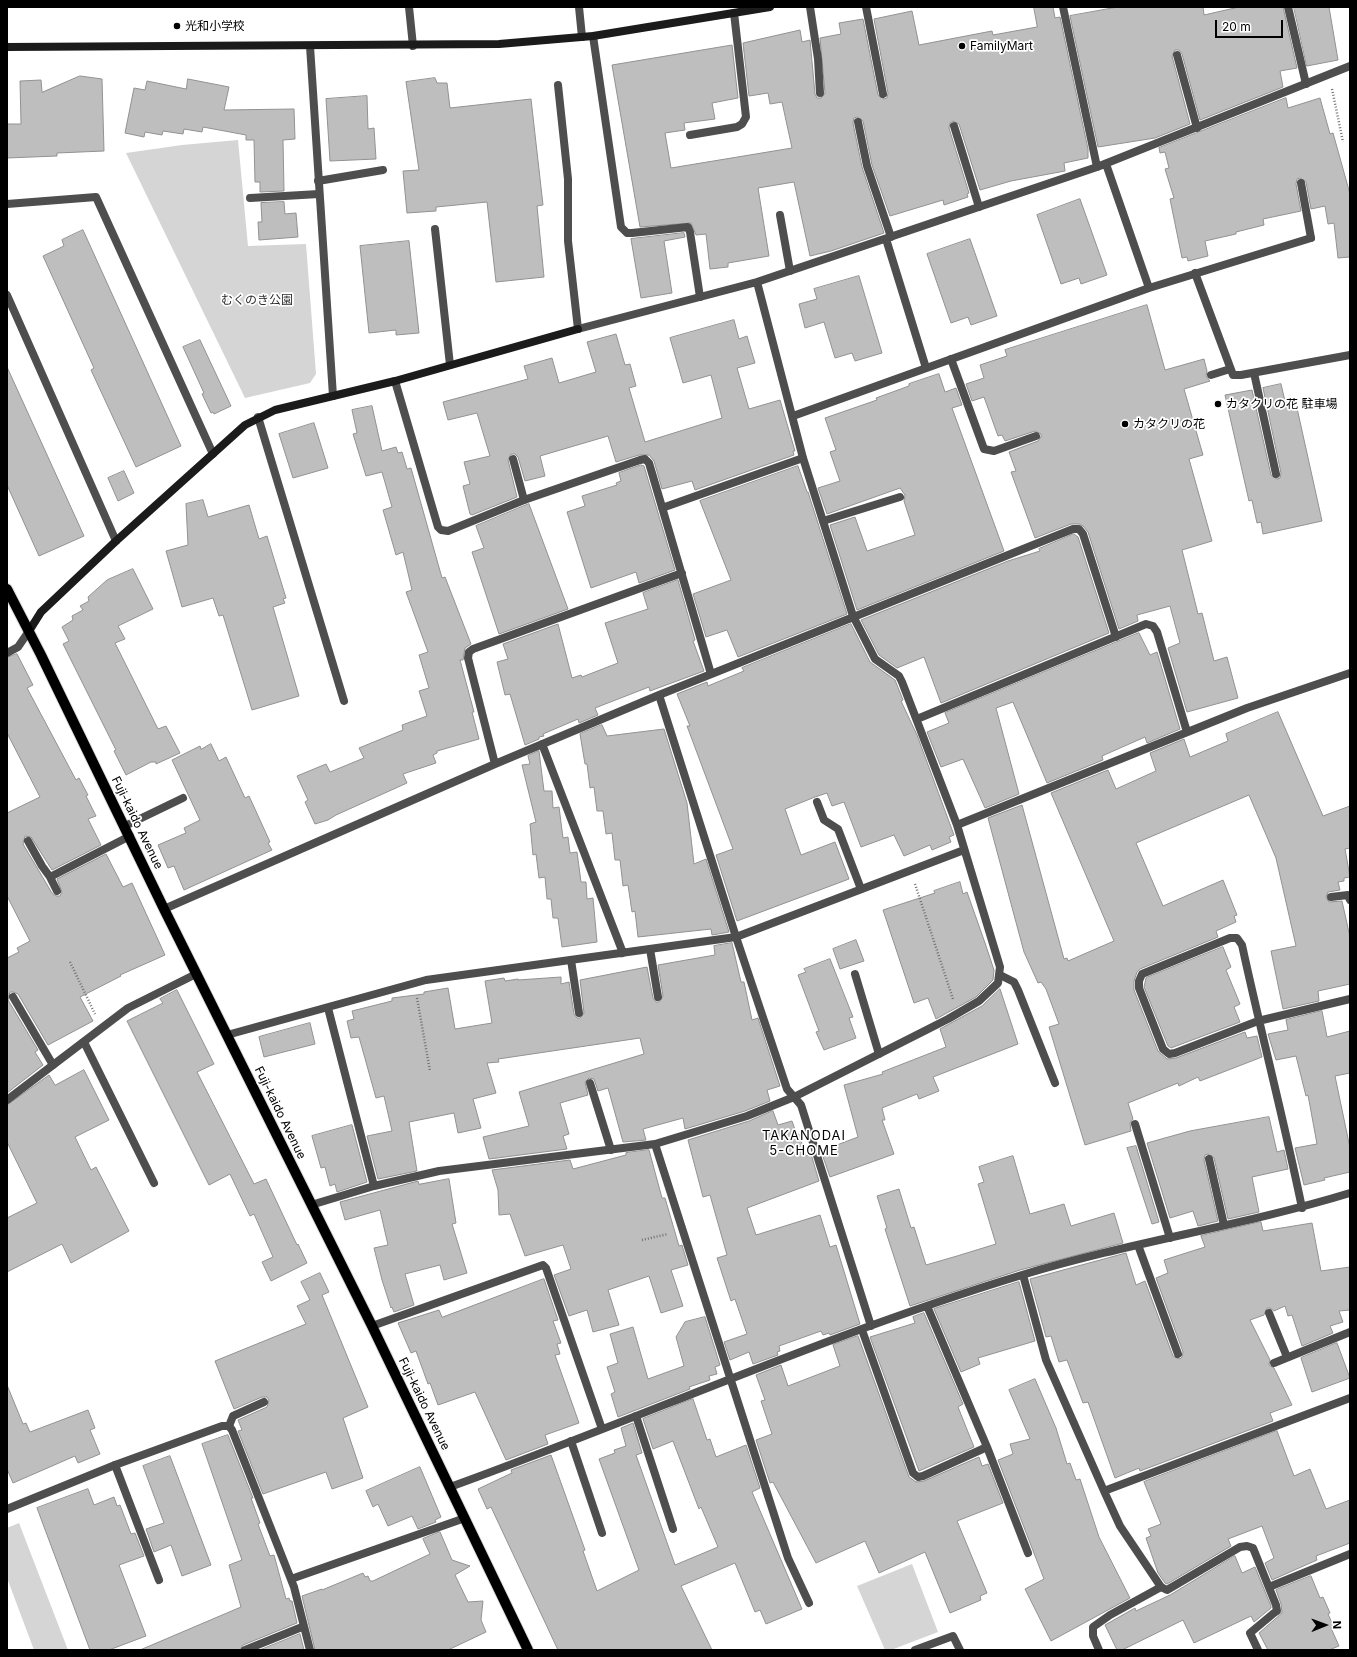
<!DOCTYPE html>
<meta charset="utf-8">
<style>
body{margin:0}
#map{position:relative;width:1357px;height:1657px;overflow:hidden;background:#fff;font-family:Inter,sans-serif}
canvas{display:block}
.frame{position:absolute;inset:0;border:8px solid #000;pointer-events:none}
.north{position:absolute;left:1305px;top:1605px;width:40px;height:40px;-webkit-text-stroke:3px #fff;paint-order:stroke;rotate:89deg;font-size:11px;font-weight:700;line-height:16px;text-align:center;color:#000}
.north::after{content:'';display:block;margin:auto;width:14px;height:18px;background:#000;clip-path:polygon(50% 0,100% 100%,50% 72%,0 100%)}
.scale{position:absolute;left:1215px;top:20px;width:68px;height:18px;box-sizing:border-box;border:2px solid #000;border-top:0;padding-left:5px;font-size:12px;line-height:14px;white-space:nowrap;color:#000;-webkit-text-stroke:3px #fff;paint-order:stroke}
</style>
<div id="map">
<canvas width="1357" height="1657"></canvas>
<div class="frame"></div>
<div class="north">N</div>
<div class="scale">20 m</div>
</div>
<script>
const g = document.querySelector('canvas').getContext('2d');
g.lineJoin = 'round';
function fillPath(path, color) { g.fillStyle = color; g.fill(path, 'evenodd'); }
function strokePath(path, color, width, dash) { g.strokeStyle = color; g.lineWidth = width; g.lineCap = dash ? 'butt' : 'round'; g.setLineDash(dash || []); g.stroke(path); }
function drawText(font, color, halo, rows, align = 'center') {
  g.font = font + ' Inter,"Noto Sans JP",sans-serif'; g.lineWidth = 3.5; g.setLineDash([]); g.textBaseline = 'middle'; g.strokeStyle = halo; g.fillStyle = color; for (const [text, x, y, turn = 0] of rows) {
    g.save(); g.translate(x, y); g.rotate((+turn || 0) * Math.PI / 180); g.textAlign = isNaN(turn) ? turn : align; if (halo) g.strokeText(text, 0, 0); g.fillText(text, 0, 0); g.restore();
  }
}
fillPath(new Path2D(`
 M238 140 248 246 306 244 316 374 310 383 245 398 126 153 182 145Z
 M19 1523 68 1650H34L7 1578V1528Z
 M912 1564 938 1632 891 1650H885L857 1586Z`), '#d5d5d5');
const building = new Path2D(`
 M1034 7H1053L1055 18 1060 17 1088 149V158L1064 163 1065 171 1011 181 980 190 959 124 953 121 950 123 949 128 969 193 967 194 968 197 944 205 943 200 890 216 872 165 863 121 857 117 854 118 853 123 862 167 884 233 831 251 810 256 794 182 758 188 769 256 728 263V267L710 269 706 234 696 235 691 223 640 227 612 65 732 45 738 98 712 103 715 119 684 123 685 130 665 133 671 168 792 148 782 102 770 104 768 93 749 96 743 43 800 30 802 42 810 40 815 94 817 98H821L825 93 820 38 841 34 839 23 863 19 878 95 884 99 887 98 888 93 874 19 912 11 919 45 992 31 993 35 1037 27Z
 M1118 7H1203L1204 15 1239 7H1283L1297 68 1280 71 1283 87 1200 120 1182 54 1179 50H1175L1172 56 1190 124 1155 138 1098 147 1070 16Z
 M1294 7H1329L1338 60 1307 66Z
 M80 76 102 79 104 151 57 153V156L7 158V124H21L20 81 41 80 42 92Z
 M435 78 437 83H447L450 108 531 99 543 205 537 206 544 277 496 282 487 202 436 207V211L407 213 403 171 419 170 406 82Z
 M188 79 229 87 224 110 294 109 295 139 283 140 284 191 260 192V182H255L254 140H246V135L203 127 202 132 184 129 183 134 163 131 162 135 145 132 144 137 125 133 134 88 145 90 147 81 186 89Z
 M367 96 368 129 374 128 376 159 330 161 326 99Z
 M1286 98 1288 108 1320 98 1330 134 1333 133 1350 194V257L1338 258 1334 223 1328 224 1325 206 1311 209 1306 182 1300 178 1297 179 1296 184 1301 211 1263 219 1264 225 1236 232V234L1205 241 1208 256 1188 261 1187 257 1182 258 1170 199 1174 198 1165 169 1169 168 1165 152 1160 153 1159 148Z
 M1080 199 1107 275 1081 284 1079 278 1061 284 1037 215Z
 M284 202 285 214 296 213 298 237 259 240 258 222H262L261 203Z
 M83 230 181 446 136 467 91 370 94 368 43 256 64 246 62 240Z
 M684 233 685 237 664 241 672 293 641 298 631 239Z
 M970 239 997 316 971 325 968 317 951 323 927 254Z
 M409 241 419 333 396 335V330L369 333 360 246Z
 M859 276 882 353 855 361 852 353 835 358 824 322 805 328 799 304 817 299 814 289Z
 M1147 305 1165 370 1204 359 1207 371 1206 376 1210 381 1184 389 1203 455 1189 459 1212 541 1182 550 1198 614 1202 613 1214 661 1227 657 1238 698 1187 712 1168 648 1180 643 1170 606 1137 615 1138 621 1119 629 1088 532 1083 526 1079 524H1071L1035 538 1011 472 1016 471 1009 452 1038 441 1041 437V434L1035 431 1005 441 1002 435 998 436 984 397 972 401 966 384 984 378 980 365 1007 356 1005 350Z
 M734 320 739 339 747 336 755 363 737 368 749 409 780 400 795 451H793L794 455 695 490 692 481 662 489 654 461 649 455H639L616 462 608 436 540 456 545 476 525 481 518 457 515 454H511L508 460 517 497 472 515 470 514 463 486 470 484 464 462 490 456 477 413 448 420 443 402 528 379 524 366 552 358 559 383 596 372 587 342 616 334 625 365 630 364 636 386 629 388 645 442 722 418 711 375 683 383 670 338Z
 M200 340 231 406 214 414 213 412 211 413 202 394 204 393 183 347Z
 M7 367 84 536 39 556 7 485Z
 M939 374 945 392 956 388 962 405 952 408 1004 551 857 610 830 525 855 517 867 551 915 535 904 501 905 495 900 488 827 514 818 488 840 481 830 452 836 450 825 418 877 400 876 398 909 386V384Z
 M1281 384 1285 401 1295 399 1322 521 1263 534 1261 522 1257 523 1252 500 1249 501 1225 395 1252 390 1271 475 1277 479 1280 478 1281 473 1263 388Z
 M372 406 382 451 396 447 398 453 402 452 407 469 411 468 442 578 445 577 471 644 465 648 463 660H460L474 712H472L479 739 437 751V753L433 755 436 763 403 774 407 783 336 815 328 820 315 824 305 802 308 800 297 776 326 764 330 772 364 758 359 748 403 730 402 725 427 716 419 691 429 688 419 655 428 652 406 592 412 590 403 552 396 555 383 510 392 507 382 472 366 476 353 434 357 433 352 410Z
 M314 423 328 468 293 478 279 434Z
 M641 465 644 466 675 570 639 583 636 572 591 588 567 512 585 506 582 496 617 485 616 483 621 481 619 473Z
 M798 466 807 492H808L847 614 738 657 727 630 706 637 693 594 731 580 700 501Z
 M124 471 134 493 118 501 108 478Z
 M203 500 208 517 249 505 259 539 267 536 286 598 283 599 285 603 273 607 299 696 252 710 223 615 219 616 213 598 182 607 166 551 188 545 186 504Z
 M529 504 568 609 499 634 472 552 484 548 476 526Z
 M1074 534 1078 537 1109 633 941 703 924 657 897 668 879 655 861 620 1008 561 1040 551 1039 549Z
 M133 569 153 609 118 626 125 639 115 643 158 729 166 726 180 753 156 764V762H151L126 775 114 751 116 750 63 644 69 641 62 627 73 620 72 616 83 610 80 606 89 601 88 597 107 580Z
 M678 580 695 640 693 641 704 671 650 691 649 687 595 708 598 715 579 723 578 719 543 734 544 736 539 737V739L525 745 510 694 505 695 497 662 508 659 503 644 558 624 572 678 581 675 582 677 618 663 605 623 648 609 643 593Z
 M851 624 870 662 895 680 903 700 901 701 917 735 954 835 949 837 951 842 932 850 930 845 904 856 894 835 861 847 844 802 832 806 827 793 815 797 785 809 801 855 835 842 849 879 737 921 716 855 733 849 687 726H690L677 694 707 682 708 686 744 671 742 668Z
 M1139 633 1150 655 1157 652 1180 729 1147 743 1145 737 1102 756 1103 760 1047 783 1013 702 996 708 1019 794 985 808 963 759 941 767 927 732 949 723 945 713Z
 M17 654 33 685 27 688 76 780 79 778 88 795 86 796 96 816 88 819 101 845 52 870 31 837 25 836 23 844 52 893 56 896H60L62 892 57 879 106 854 123 887 132 883 165 955 120 975 121 976 80 997 93 1021 48 1045 18 994 13 992H10L8 1000 38 1050 35 1052 43 1065 7 1093V958L19 952 17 948 30 941 7 896V813L40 797 7 733V658Z
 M1278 712 1323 816 1350 806V848L1345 849 1350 877 1344 878V881L1338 882 1340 890 1328 892 1326 897 1329 902 1342 901 1350 937V984L1318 991 1319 1001 1283 1009 1271 951 1296 946 1276 858 1249 795 1136 843 1163 906 1223 880 1237 915 1234 916 1236 922 1216 931 1218 937 1140 969 1137 972 1134 981V990L1158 1051 1167 1059 1176 1058 1245 1032 1247 1038 1257 1036 1262 1057 1200 1081 1198 1077 1179 1086 1178 1083 1128 1103 1133 1119 1130 1123 1131 1131 1085 1145 1049 1027 1059 1024 1046 989 1041 982 1038 983 1024 952 988 818 1022 805 1064 959 1067 958 1068 961 1114 941 1051 793 1108 770 1116 789 1156 771 1150 753 1184 739 1190 757 1228 741 1226 734Z
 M602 725 607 736 664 729 687 803 694 864 706 859 729 932 712 935 711 929 638 937 635 911 632 912 628 885 623 886 620 860H615L612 833 606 834 603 811H597L594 787 590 788 587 764H585L580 734Z
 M211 744 219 761 226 757 245 798 249 796 270 842 268 843 272 850 184 890 174 866 168 868 158 845 186 833 184 828 200 820 172 760 200 746 201 749Z
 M539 751 544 791H552L553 808 559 807 563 838 568 837 570 853 577 852 581 882H586L587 899 593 898 597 942 562 947 558 918H553L551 899H547L545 877 539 878 536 854 533 855 530 824 536 822 522 765 530 764 528 756Z
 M960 882 963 894 967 892 985 943 994 970 993 980 976 997 936 1019 928 998 914 1003 883 910 935 893 934 891Z
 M856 940 864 961 840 969 833 949Z
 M732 943 741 982H744L752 1020 758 1018 780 1086 767 1090 770 1101 745 1111 685 1129 683 1118 643 1129 646 1140 623 1142 608 1088 598 1091 594 1079 589 1078 585 1082 588 1095 560 1103 569 1134 563 1136 567 1149 489 1159 483 1137 529 1126 519 1092 644 1054 640 1038 498 1059 499 1062 487 1063 496 1093 473 1099 481 1128 458 1133 454 1113 409 1122 417 1171 378 1179 367 1136 392 1131 384 1096 376 1098 359 1037 351 1038 347 1021 354 1019 352 1011 392 1001V998L424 994V992L448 988 455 1029 492 1023 485 981 504 978 505 981 518 979V980L561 977V984L569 982 574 1014 577 1018H580L584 1013 580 980 647 967 653 998 656 1002H659L663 996 658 965 715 955 714 946Z
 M1223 947 1231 967 1226 970 1240 1004 1234 1007 1240 1022 1171 1048 1168 1046 1144 987 1146 978Z
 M830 959 853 1017 849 1018 856 1038 824 1050 816 1032 819 1031 798 975 806 972 804 969Z
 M1000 989 1018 1044 933 1077 939 1091 919 1099 917 1094 882 1108 885 1120H882L894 1154 830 1177 821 1151 858 1137 844 1085 883 1074 882 1072 946 1047 940 1029 982 1006Z
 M177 990 214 1064 197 1072 254 1184 266 1179 297 1245 298 1244 307 1263 271 1281 262 1262 273 1257 254 1214 250 1216 230 1174 209 1185 127 1021 163 1003 160 999Z
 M1322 1011 1327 1037 1350 1031V1073L1335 1076 1350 1148V1172L1324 1178 1325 1180 1304 1185 1295 1148 1317 1144 1308 1095 1306 1096 1296 1056 1276 1060 1268 1034 1288 1030 1286 1020Z
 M310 1023 315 1044 264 1057 259 1037Z
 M84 1070 109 1120 75 1137 91 1170 96 1167 129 1231 71 1263 62 1244 7 1272V1218L37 1203 7 1142V1105L49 1075 55 1085Z
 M773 1111 778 1125 792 1121 797 1135 799 1134 806 1156 811 1154 819 1181 747 1208 756 1235 820 1215 830 1247 836 1245 860 1324 830 1335 829 1333 823 1335 821 1331 779 1346 780 1351 777 1352 778 1355 753 1364 749 1352 730 1360 724 1342 747 1334 735 1299 731 1301 717 1258 727 1255 710 1195 703 1197 688 1140 749 1121Z
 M1269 1117 1277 1152 1284 1150 1288 1169 1252 1177 1259 1212 1228 1219 1214 1158 1208 1154 1205 1155 1204 1160 1218 1221 1198 1226 1193 1211 1170 1218 1147 1143 1190 1131Z
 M352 1125 367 1182 337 1192 335 1184 330 1186 325 1167 321 1168 312 1136Z
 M1136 1146 1159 1222 1152 1224 1127 1148Z
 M649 1150 662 1198H665L679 1246 682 1245 688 1265 671 1270 683 1306 661 1313 649 1276 608 1290 619 1325 593 1332 587 1310 569 1316 554 1275 571 1269 563 1245 525 1256 510 1214 499 1215 498 1190 492 1170 570 1160 573 1169 626 1155V1153Z
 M1013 1156 1030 1214 1064 1204 1071 1226 1114 1213 1123 1243 1020 1270 910 1306 885 1229 887 1228 877 1196 899 1189 911 1228 914 1227 926 1265 957 1256 996 1244 978 1184 984 1182 979 1167Z
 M449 1179 456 1223 452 1224 467 1273 444 1280 440 1265 405 1274 414 1305 394 1312 392 1307 391 1308 382 1280 374 1248 388 1245 380 1210 345 1220 340 1202 418 1181 419 1184Z
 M1261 1222 1263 1231 1312 1223 1321 1271 1350 1267V1310L1339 1311 1343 1322 1330 1326 1333 1333 1302 1346 1292 1315 1288 1316 1285 1306 1274 1311 1270 1308H1267L1264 1315 1250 1320 1270 1360 1269 1365 1274 1368 1292 1405 1270 1413 1273 1421 1140 1471 1139 1468 1115 1478 1088 1402 1083 1403 1067 1360 1059 1362 1051 1336 1046 1337 1030 1279 1126 1253 1136 1285 1145 1281 1173 1356 1180 1359 1182 1357 1183 1352 1156 1278 1168 1273 1164 1260 1205 1247 1201 1236Z
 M320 1273 329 1292 322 1295 368 1407 343 1418 363 1478 332 1489 326 1472 263 1494 238 1431 242 1430 238 1420 267 1407 269 1400 267 1397H262L234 1409 215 1361 306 1324 297 1306 310 1300 301 1282Z
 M544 1279 558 1320 553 1321 561 1343 557 1344 560 1354 555 1355 579 1423 545 1435 548 1444 506 1460 475 1392 438 1405 430 1383 428 1384 416 1351 411 1353 398 1323 439 1310 442 1317Z
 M1019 1282 1035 1341 978 1358 980 1364 961 1372 934 1309Z
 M924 1313 963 1404 958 1407 974 1447 919 1471 870 1337 915 1323 913 1317Z
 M705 1317 720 1365 715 1367 717 1374 709 1376 710 1380 689 1387 690 1389 618 1417 611 1394 615 1392 607 1367 618 1363 610 1334 633 1327 648 1379 684 1366 676 1337 685 1322Z
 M858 1336 909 1477 916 1482 924 1481 979 1457 982 1466 988 1464 1003 1503 957 1521 987 1593 980 1596 981 1600 950 1613 925 1552 879 1573 865 1541 816 1563 773 1482 770 1483 756 1440 772 1434 761 1401 765 1400 756 1375 781 1365 788 1386 840 1366 833 1345Z
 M1337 1343 1350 1378 1312 1392 1301 1358Z
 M1035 1379 1056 1428 1067 1464 1070 1463 1076 1480 1080 1479 1099 1537 1130 1598 1051 1641 1025 1589 1044 1579 998 1460 1013 1454 1010 1444 1030 1439 1009 1390Z
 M7 1385 23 1424 26 1423 30 1432 88 1410 95 1428 90 1430 100 1454 78 1463 75 1456 13 1483 7 1469Z
 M693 1399 707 1440 710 1439 716 1457 746 1445 760 1488 752 1492 802 1609 766 1624 760 1610 755 1612 735 1563 681 1586 712 1650H558L491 1507 487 1509 478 1489 512 1473 511 1470 551 1455 585 1550 583 1551 597 1591 639 1570 599 1459 615 1453 614 1450 626 1446 621 1428 633 1423 642 1453 636 1455 675 1565 718 1547 701 1507 699 1509 673 1441 653 1449 643 1419Z
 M1277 1431 1294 1476 1310 1469 1326 1509 1350 1500V1543L1316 1556 1317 1560 1272 1580 1265 1563 1274 1558 1262 1526 1228 1539 1231 1546 1167 1584 1165 1583 1158 1573 1146 1538 1151 1536 1148 1529 1161 1524 1144 1482Z
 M228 1435 253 1498H251L260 1523 258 1524 270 1556 274 1555 286 1599 289 1598 290 1601H292L297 1623 243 1645 240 1650H140L241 1607 229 1565 242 1560 202 1444Z
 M170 1456 211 1565 182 1576 171 1545 154 1552 146 1529 164 1523 143 1466Z
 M420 1467 441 1517 435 1520 436 1522 418 1529 412 1516 388 1526 378 1504 373 1507 366 1491Z
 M88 1489 94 1505 114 1497 117 1506 120 1505 131 1534 135 1533 144 1556 119 1565 146 1636 109 1650H90L37 1508Z
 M440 1532 452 1560 470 1566 455 1575 468 1602 483 1601 481 1620 486 1632 448 1650H315L302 1596 322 1589V1590L363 1573 365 1577 368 1576 370 1581H373L430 1554 423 1539Z
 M1235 1556 1242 1573 1255 1567 1271 1606V1608L1254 1622 1251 1616 1194 1643 1183 1620 1122 1650H1117L1105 1625 1135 1608 1136 1611 1170 1595Z
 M1311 1576 1320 1598 1323 1597 1330 1613 1328 1614 1334 1627 1331 1628 1339 1646 1329 1650H1268L1259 1633 1282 1613 1281 1604 1276 1590Z
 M300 1634 304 1650H260Z`);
fillPath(building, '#bebebe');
strokePath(building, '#929292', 1);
const primary = new Path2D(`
 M7 589 41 655 164 909 372 1326 528 1650`);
strokePath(primary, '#dbdbdb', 12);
strokePath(new Path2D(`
 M1332 89 1343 142
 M915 884 953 999
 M70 962 95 1014
 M417 998 430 1071
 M642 1240 668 1234`), '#707070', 2.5, [1, 2]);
strokePath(new Path2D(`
 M810 7 818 59 820 93
 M866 7 883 94
 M1288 7 1306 84
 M593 36 621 227 627 233H632L688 227 690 232 700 297
 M1177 55 1197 128
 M558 85 568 179V241L578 329
 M858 122 867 166 891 237
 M954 126 979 207
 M690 135 737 127 742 124 746 117 734 13
 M318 181 383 170
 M1301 183 1311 238
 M250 198 319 194
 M7 204 96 197 213 454
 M780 215 790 271
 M435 229 450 365
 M7 295 116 541
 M951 359 984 449 994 451 1036 436
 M1254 373 1276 474
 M1211 375 1230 369
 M258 417 344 701
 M513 459 524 500
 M823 521 900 497
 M817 802 824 820 838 829 861 889
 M125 826 183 798
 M28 841 42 866 50 877
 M57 891 50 877 130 836
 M1331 897 1348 895 1350 900
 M650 949 658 997
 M571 960 579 1013
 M855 974 879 1054
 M1000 975 1014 982 1018 990 1055 1083
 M13 997 53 1065
 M84 1042 154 1183
 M590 1083 611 1150
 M1135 1124 1170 1238
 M1209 1159 1224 1225
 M1269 1313 1287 1357
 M636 1416 673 1529
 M229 1426 233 1416 264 1402
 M571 1441 602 1533
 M115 1465 159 1580
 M245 1650 302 1627
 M1099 1650 1093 1636V1627L1110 1615 1161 1587`), '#4e4e4e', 8);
strokePath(new Path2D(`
 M409 7 413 46
 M579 7 582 37
 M1063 7 1097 167
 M310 46 333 396
 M1106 164 1149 288
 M886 239 926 368
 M1195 273 1233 375H1241L1350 355
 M578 329 757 282 1097 167 1350 66
 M395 381 438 527 441 530 448 531 524 500 640 460 645 459 649 463 711 674
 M793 416 1149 288 1311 238
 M662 508 803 458
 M7 653 18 647 29 631
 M659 695 736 937 787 1089 801 1105 871 1326
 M917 719 1146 624 1153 626 1157 632 1187 732
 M542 744 623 953
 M495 764 468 658 469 652 473 649 682 573
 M957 825 1247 708 1350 673
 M164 909 495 764 659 695 1073 529H1079L1083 534 1116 637
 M328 1008 374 1186
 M227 1035 426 980 736 937 964 850
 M7 1100 128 1008 196 974
 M655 1144 788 1558 809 1603
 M311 1205 374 1186 439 1171 655 1144 747 1116 794 1097 948 1019 979 1001 998 983 1000 967 957 825 902 682 899 676 875 659 853 616 803 458 757 282
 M1302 1208C1284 1120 1261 1033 1242 945L1237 938H1230L1142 974 1139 981V988L1163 1049 1169 1054 1175 1053 1258 1021 1350 999
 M1138 1245 1178 1354
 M1023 1275 1046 1360 1104 1491 1120 1526 1161 1587 1167 1590 1240 1547 1247 1546 1253 1548 1276 1605 1277 1611 1274 1613 1250 1633 1258 1650
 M927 1306 987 1447 1028 1553
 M372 1326 543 1265 546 1268 602 1429
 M862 1330 913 1473 918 1477 923 1476 987 1447
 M1274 1363 1350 1332
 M450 1487C641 1418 827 1334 1022 1275 1130 1242 1242 1226 1350 1193
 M1104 1491 1350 1398
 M7 1509 115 1465 222 1426H229L232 1430 294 1587 310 1650
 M291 1579 465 1518
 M1269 1587 1350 1554
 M915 1650 953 1636 960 1650`), '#4e4e4e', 8);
strokePath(new Path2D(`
 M7 47 499 44 593 36 770 7
 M29 631 41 612 116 541 245 425 275 410 395 381 578 329`), '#1b1b1b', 8);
strokePath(primary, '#000', 10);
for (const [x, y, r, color] of [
 [177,26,4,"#000"],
 [962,46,4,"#000"],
 [1218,404,4,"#000"],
 [1125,424,4,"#000"]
]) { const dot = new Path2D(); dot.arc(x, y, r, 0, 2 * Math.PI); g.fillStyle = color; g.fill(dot); strokePath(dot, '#fff', 1.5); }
drawText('12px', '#000', '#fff', [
 ["光和小学校",185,26],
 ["FamilyMart",970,46],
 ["カタクリの花 駐車場",1226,404],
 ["カタクリの花",1133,424]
], 'left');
drawText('12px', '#2c2c2c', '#fff', [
 ["むくのき公園",257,300]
]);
drawText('12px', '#000', '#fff', [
 ["Fuji-kaido Avenue",137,823,64],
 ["Fuji-kaido Avenue",280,1113,64],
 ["Fuji-kaido Avenue",424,1404,64]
]);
g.letterSpacing = '1px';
drawText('13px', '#000', '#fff', [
 ["TAKANODAI",804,1136],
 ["5-CHOME",804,1151]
]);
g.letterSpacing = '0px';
</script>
